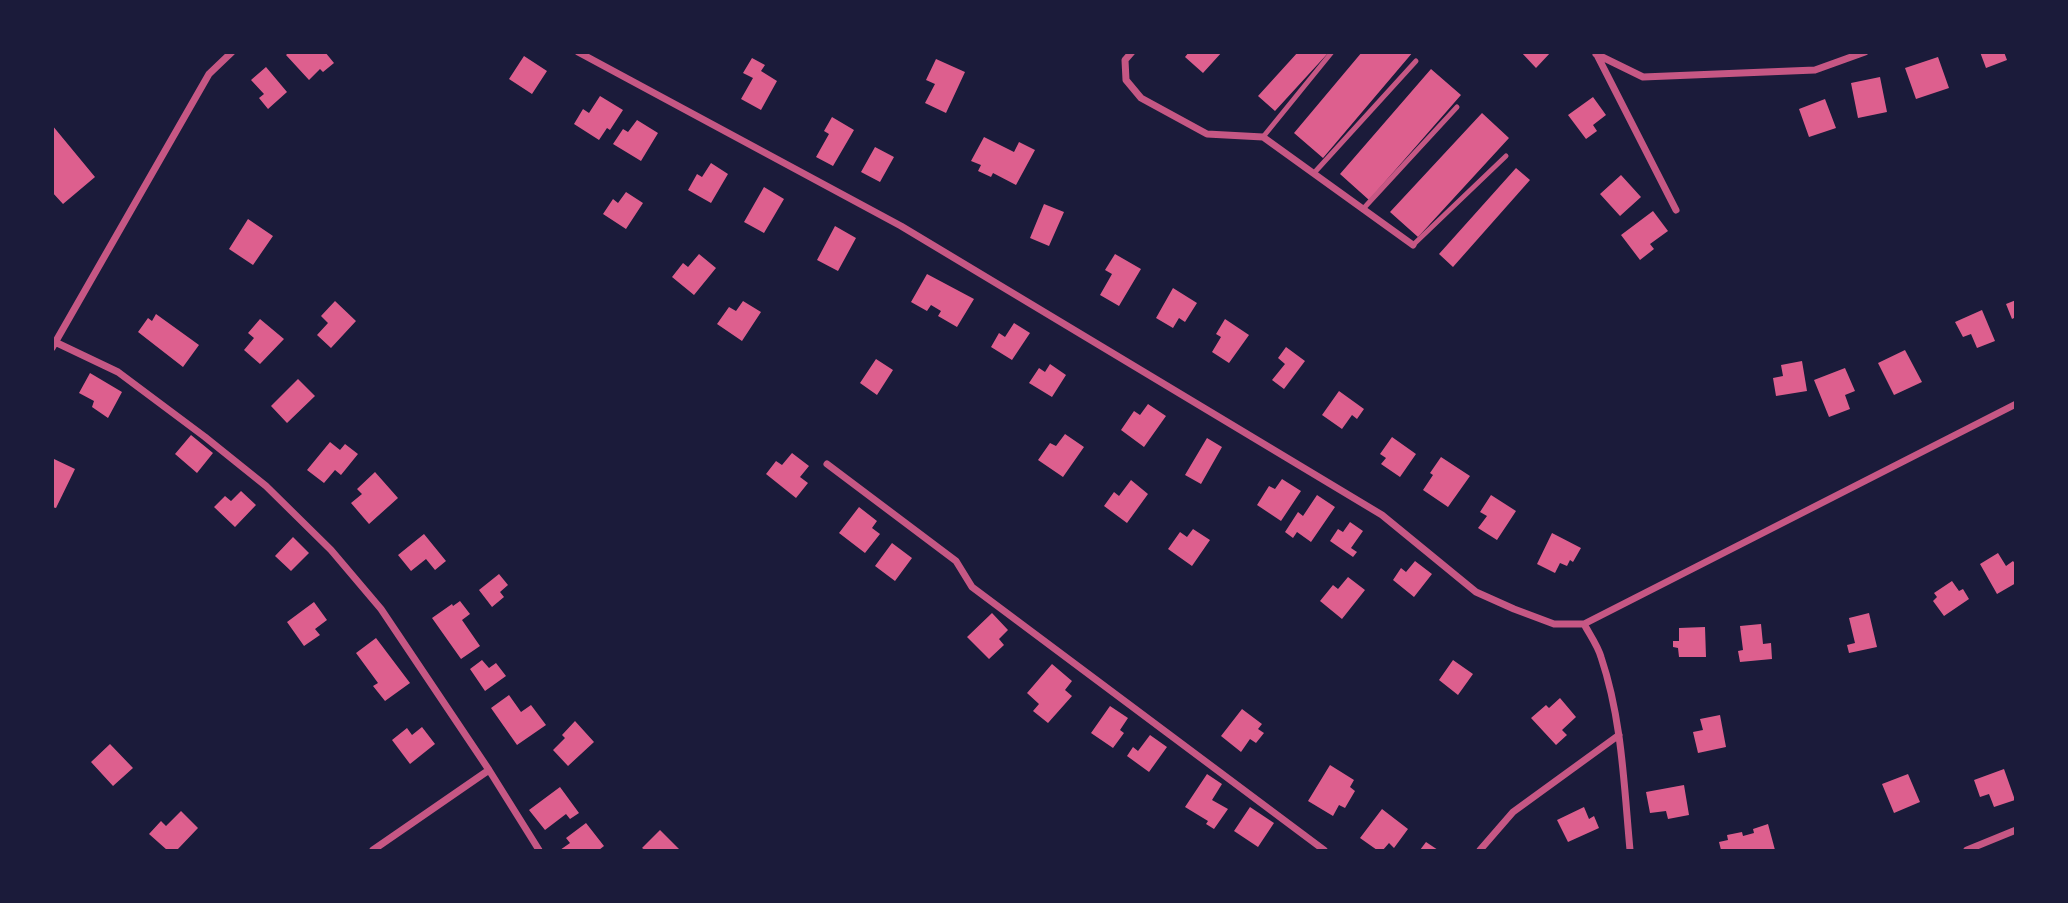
<!DOCTYPE html>
<style>
body{margin:0}
#map{position:relative;width:2068px;height:903px;overflow:hidden;background:#1b1b3a;font-family:"PT Sans",sans-serif}
canvas{display:block}
.frame{position:absolute;inset:0;border:54px solid #1b1b3a;pointer-events:none}
</style>
<div id="map">
<canvas width="2068" height="903"></canvas>
<div class="frame"></div>
</div>
<script>
const g = document.querySelector('canvas').getContext('2d');
g.lineJoin = 'round';
function fillPath(path, color) { g.fillStyle = color; g.fill(path, 'evenodd'); }
function strokePath(path, color, width, dash) { g.strokeStyle = color; g.lineWidth = width; g.lineCap = dash ? 'butt' : 'round'; g.setLineDash(dash || []); g.stroke(path); }
fillPath(new Path2D(`
 M289 52H325L334 63 323 72 320 69 309 80 286 55Z
 M1189 52H1222L1203 73 1185 57Z
 M1298 52H1329L1275 111 1258 96Z
 M1362 52H1413L1323 158 1294 133Z
 M1521 52H1551L1536 68Z
 M1980 52H2004L2007 60 1986 68Z
 M524 56 547 71 532 94 509 79Z
 M1938 57 1949 88 1916 99 1905 68Z
 M752 58 765 65 761 71 777 81 761 110 741 99 753 78 743 73Z
 M936 59 965 72 946 113 925 103 935 84 926 80Z
 M266 67 287 92 268 109 259 98 264 94 251 80Z
 M1431 69 1461 95 1369 200 1340 174Z
 M1880 77 1887 112 1858 118 1851 83Z
 M600 96 623 110 610 130 607 128 599 140 574 124 583 109 589 113Z
 M1593 97 1606 115 1593 125 1597 131 1586 139 1568 115Z
 M1825 99 1836 128 1809 137 1799 109Z
 M1482 113 1509 138 1418 237 1390 212Z
 M832 117 854 130 833 166 816 157 829 134 824 131Z
 M637 120 658 133 641 161 613 144 623 129 628 132Z
 M52 125 95 177 63 204 52 192Z
 M984 137 1014 152 1019 142 1035 150 1016 185 993 173 991 177 978 171 981 165 971 161Z
 M875 147 894 157 880 182 861 172Z
 M711 163 728 174 711 203 688 190 697 174 702 177Z
 M1516 168 1530 180 1453 267 1439 254Z
 M1621 175 1641 197 1620 216 1600 194Z
 M764 187 784 199 764 233 744 222Z
 M626 192 643 203 626 229 603 214 613 199 618 203Z
 M1044 204 1064 212 1049 246 1030 238Z
 M1653 211 1668 231 1650 244 1654 249 1640 260 1621 235Z
 M248 219 273 236 253 265 229 249Z
 M835 226 856 238 838 271 817 260Z
 M699 254 716 268 694 295 672 277 683 263 688 267Z
 M1115 254 1141 269 1119 306 1100 295 1112 274 1105 270Z
 M927 274 974 299 957 327 938 316 941 311 931 305 927 311 911 302Z
 M1173 288 1197 303 1185 322 1179 318 1173 328 1156 318Z
 M2016 300V317L2012 319 2006 304Z
 M335 301 356 321 331 348 317 335 328 323 321 316Z
 M743 301 761 312 742 341 717 324 729 307 736 311Z
 M1982 310 1995 341 1977 348 1971 334 1963 337 1955 322Z
 M156 314 199 345 183 367 138 332 148 318 152 321Z
 M260 319 284 339 260 364 244 350 254 338 248 333Z
 M1225 319 1249 335 1229 363 1212 352 1221 337 1216 334Z
 M1014 323 1030 333 1012 360 991 347 999 333 1005 337Z
 M1286 347 1305 361 1284 389 1272 380 1285 364 1278 358Z
 M1905 350 1922 382 1894 395 1878 363Z
 M876 359 893 370 877 395 860 383Z
 M1802 361 1807 391 1776 396 1773 378 1783 376 1781 365Z
 M1050 364 1066 375 1052 397 1029 383 1039 368 1045 372Z
 M1845 368 1855 391 1845 395 1850 409 1829 417 1814 380Z
 M90 373 122 392 108 418 92 407 94 401 79 393Z
 M298 379 315 396 287 423 271 406Z
 M1339 391 1364 409 1357 419 1352 415 1342 429 1322 415Z
 M1148 404 1166 416 1144 447 1121 430 1134 411 1140 415Z
 M1065 434 1084 447 1063 477 1038 460 1050 443 1056 446Z
 M191 435 213 453 197 473 175 454Z
 M1392 437 1416 454 1400 477 1381 464 1386 458 1380 454Z
 M1207 438 1222 447 1201 484 1185 475Z
 M330 442 340 450 345 444 358 454 341 475 335 470 324 483 307 470Z
 M792 453 809 466 800 477 808 483 796 498 766 474 776 461 782 465Z
 M1441 457 1470 476 1448 507 1423 490 1433 475 1430 473Z
 M54 459 75 469 56 508 52 507Z
 M375 472 398 498 369 524 351 503 362 494 357 489Z
 M1282 479 1301 491 1281 521 1257 505 1269 486 1275 489Z
 M1131 480 1148 494 1127 523 1104 506 1114 492 1119 496Z
 M241 491 256 505 235 527 214 507 225 496 231 501Z
 M1317 495 1335 507 1311 542 1297 532 1293 538 1285 532 1298 512 1303 516Z
 M1491 495 1516 511 1497 540 1478 528 1487 516 1480 512Z
 M859 507 877 521 872 528 880 534 865 553 839 533Z
 M1350 522 1363 531 1351 548 1357 552 1353 557 1330 541 1338 529 1343 532Z
 M1193 529 1210 540 1192 566 1168 549 1180 532 1187 537Z
 M1552 533 1581 548 1573 562 1570 560 1567 566 1560 563 1555 573 1537 564Z
 M424 534 446 561 435 570 426 559 411 571 398 555Z
 M293 537 309 553 291 571 275 556Z
 M892 543 912 558 895 581 875 566Z
 M1998 553 2006 566 2013 561 2016 565V583L1997 594 1980 564Z
 M1415 561 1432 574 1414 597 1393 580 1401 568 1406 572Z
 M499 574 508 585 500 592 504 597 492 607 479 590Z
 M1348 577 1365 590 1342 619 1320 601 1333 585 1338 589Z
 M1952 581 1959 591 1963 589 1969 599 1944 616 1933 601 1937 597 1934 593Z
 M460 601 470 614 462 620 480 646 461 659 432 618 452 604 453 606Z
 M314 602 327 620 315 629 320 635 304 646 287 622Z
 M992 613 1008 630 999 639 1004 645 989 659 967 637Z
 M1869 613 1877 647 1849 653 1847 645 1855 643 1849 618Z
 M1761 624 1763 644 1771 643 1772 659 1740 662 1738 651 1743 650 1740 626Z
 M1705 627 1706 657H1679L1678 648 1673 647V641H1679V628Z
 M376 638 410 683 385 701 373 686 378 683 356 653Z
 M482 660 489 668 496 663 506 676 485 691 470 669Z
 M1453 660 1473 674 1458 695 1439 680Z
 M1052 664 1072 681 1065 690 1072 696 1048 723 1033 711 1039 704 1027 693Z
 M509 695 521 712 531 705 546 725 517 745 491 708Z
 M1560 698 1576 717 1562 730 1567 735 1556 745 1531 718 1546 705 1549 708Z
 M1110 706 1128 718 1120 730 1124 733 1113 748 1091 733Z
 M1242 709 1262 724 1258 729 1264 733 1256 743 1250 739 1241 752 1221 736Z
 M1720 715 1726 747 1698 753 1693 732 1703 730 1700 719Z
 M575 721 594 742 568 766 553 750 565 738 562 735Z
 M422 727 435 744 410 764 392 740 407 728 412 735Z
 M1150 735 1167 747 1149 772 1127 756 1133 747 1138 751Z
 M110 744 133 768 113 786 91 762Z
 M1330 765 1354 780 1350 787 1355 791 1345 808 1339 805 1333 816 1308 801Z
 M2004 769 2015 800 1994 807 1989 794 1980 797 1974 780Z
 M1207 774 1222 784 1212 800 1228 809 1214 829 1206 824 1208 821 1185 807Z
 M1908 774 1920 802 1894 813 1882 784Z
 M1684 785 1689 815 1668 819 1666 811 1650 813 1646 792Z
 M560 787 579 813 570 819 566 814 545 830 529 810Z
 M1250 807 1274 823 1258 847 1234 831Z
 M1584 807 1589 819 1594 816 1599 828 1568 842 1557 820Z
 M1382 809 1408 829 1394 848 1389 843 1383 850H1377L1360 838Z
 M181 811 198 828 177 850H167L149 834 161 821 166 826Z
 M586 823 604 846 599 850H560L570 843 566 838Z
 M1768 824 1775 850H1721L1719 842 1728 840 1727 835 1742 832 1743 836 1754 833 1753 829Z
 M660 830 680 850H645L642 848Z
 M1426 842 1438 850H1420Z`), '#dd5f8e');
strokePath(new Path2D(`
 M1263 137 1332 52
 M1314 173 1416 61
 M1363 209 1457 107
 M1413 245 1506 156`), '#c65784', 5);
strokePath(new Path2D(`
 M578 52 901 226 1382 515 1476 592 1514 609 1554 624H1584C1590 635 1598 646 1601 657 1622 719 1624 786 1630 850
 M1132 52 1125 60 1126 80 1141 98 1207 134 1263 137 1413 245
 M1596 54 1643 77 1815 70 1865 52
 M1597 55 1676 210
 M55 342 118 372 205 437 266 486 331 550 381 609 489 770 539 850
 M52 348 209 74 232 52
 M827 464 956 561 972 587 1324 850
 M1584 624 2016 404
 M373 850 489 770
 M1480 850 1513 812 1619 735
 M1967 850 2016 830`), '#c65784', 7);
</script>
